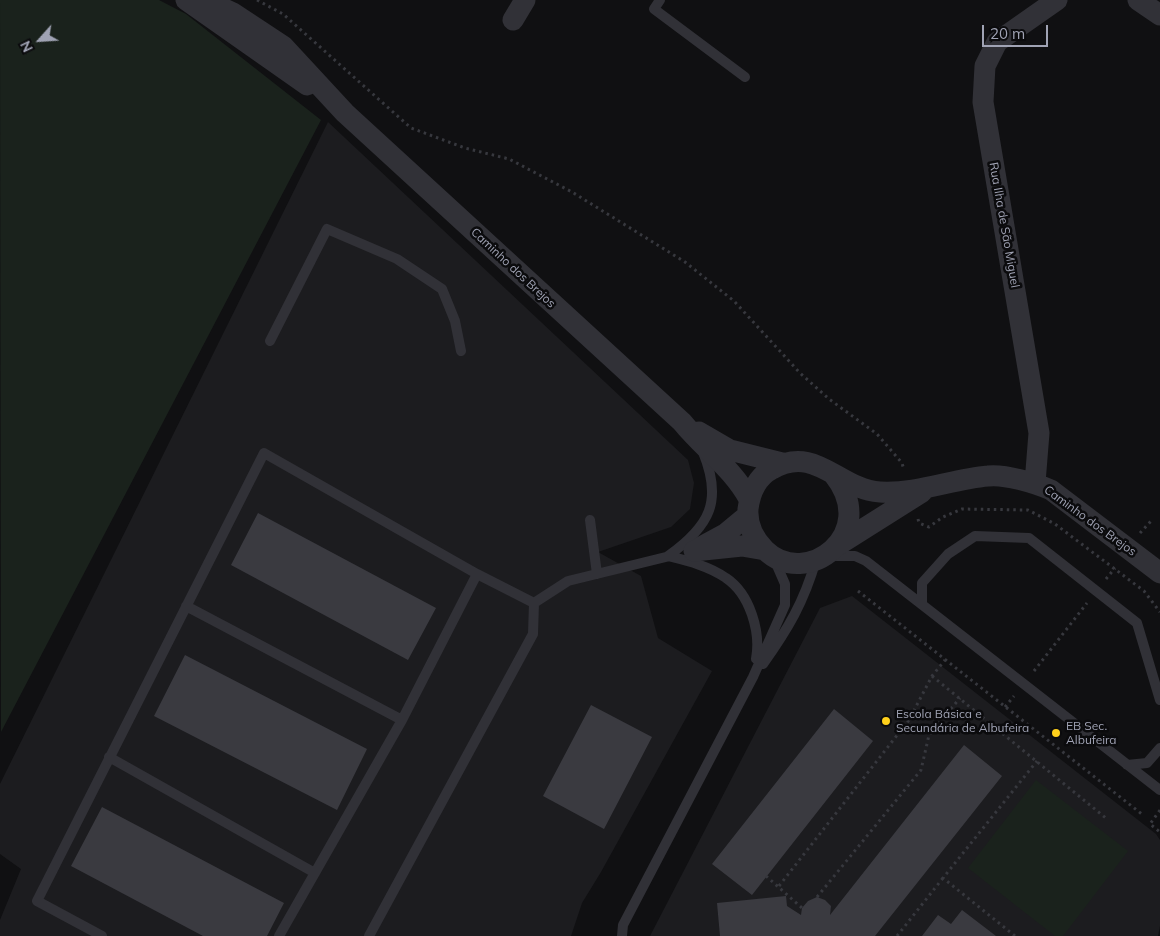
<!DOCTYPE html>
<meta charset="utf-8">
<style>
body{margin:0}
#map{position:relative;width:1160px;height:936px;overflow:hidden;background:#101012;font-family:Mulish,sans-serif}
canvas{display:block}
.north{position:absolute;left:15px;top:15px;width:50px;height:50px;-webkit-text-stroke:4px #0b0b0d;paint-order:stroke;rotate:244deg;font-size:14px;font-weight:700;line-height:20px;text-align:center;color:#a0a3b4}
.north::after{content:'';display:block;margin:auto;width:18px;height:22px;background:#a0a3b4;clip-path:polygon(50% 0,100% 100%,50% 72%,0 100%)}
.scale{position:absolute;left:982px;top:25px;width:66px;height:22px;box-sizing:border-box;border:2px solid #a0a3b4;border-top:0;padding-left:6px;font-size:15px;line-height:18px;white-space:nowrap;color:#a0a3b4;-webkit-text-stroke:4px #0b0b0d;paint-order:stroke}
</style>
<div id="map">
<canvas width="1160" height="936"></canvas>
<div class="north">N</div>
<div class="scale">20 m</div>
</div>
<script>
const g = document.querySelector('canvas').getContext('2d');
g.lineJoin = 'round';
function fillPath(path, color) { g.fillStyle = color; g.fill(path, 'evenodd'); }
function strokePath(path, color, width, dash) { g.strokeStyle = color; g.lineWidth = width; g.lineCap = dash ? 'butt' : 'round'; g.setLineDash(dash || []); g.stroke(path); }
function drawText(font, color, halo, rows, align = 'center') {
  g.font = font + ' Mulish,sans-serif'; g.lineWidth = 5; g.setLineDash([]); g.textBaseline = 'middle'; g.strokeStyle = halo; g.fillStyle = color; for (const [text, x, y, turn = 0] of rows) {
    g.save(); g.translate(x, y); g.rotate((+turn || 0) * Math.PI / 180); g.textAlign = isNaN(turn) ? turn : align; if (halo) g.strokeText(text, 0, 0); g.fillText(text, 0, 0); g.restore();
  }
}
fillPath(new Path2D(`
 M328 122 688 460 694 483 690 509 671 527 598 552 641 576 658 638 712 671 601 872 582 903 571 936H0V920L21 869 0 854V784Z
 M852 596 1156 834 1160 840V926L1158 936H650L820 608Z`), '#1c1c1f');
fillPath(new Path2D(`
 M0 0H159L186 14 321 120 1 732Z
 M1036 780 1128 851 1063 936H1055L968 868Z`), '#1a221c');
fillPath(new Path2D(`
 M258 513 436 608 408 660 231 565Z
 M185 655 367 749 337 810 154 716Z
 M591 705 652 737 604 829 543 796Z
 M834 709 873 741 752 895 712 864Z
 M964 745 1002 776 875 936H720L717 903 786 896 787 906 801 915 802 908 808 901 817 897 825 900 831 906 830 915Z
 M102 807 284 903 267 936H203L71 866Z
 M962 910 996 936H922L938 915 951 924Z`), '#3a3a40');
strokePath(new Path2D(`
 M257 0 283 14 411 128 465 148 509 159 572 192 685 262 734 301 800 373 829 399 877 434 902 463 904 470
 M918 519 919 523 929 527 943 517 962 509 1028 510 1055 524 1144 591 1160 612
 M1140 533 1152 520
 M1106 579 1115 568
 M858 591 1143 815
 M1034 671 1087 603
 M932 676 1107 819
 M1005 707 1014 696
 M1160 810 1150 824 1160 832
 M766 876 802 908
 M779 886 909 720 932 676 945 660
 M817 897 921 770 929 735 960 698
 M897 936 943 878
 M1015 936 943 878 1037 761`), '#37383e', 3, [2.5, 4]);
strokePath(new Path2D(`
 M660 0 654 9 745 77
 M270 341 327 229 397 259 442 289 455 321 461 351
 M590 520 597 574
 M668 556C688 561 709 566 726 578 750 594 761 632 756 659
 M668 556C710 526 723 501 703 452
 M828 556H855L866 561 1160 790
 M534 603 568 581 674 555
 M922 604V583L948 554 975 536 1029 538 1137 623 1160 700
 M186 606 402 720
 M763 664C788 629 804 602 816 560
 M109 757 315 873
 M1127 765 1147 763 1160 748
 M102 936 37 901 264 453 477 574
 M279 936 402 720 477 574 534 603
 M369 936 533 634 534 603
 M622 936 623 925 753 677 785 605V584L775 561`), '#313137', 10);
strokePath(new Path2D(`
 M186 0 307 85
 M205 0 233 13 283 46 345 113 682 422C704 449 733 469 749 499
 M1138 0 1160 15
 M513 20 525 0
 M699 432 730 450 782 463
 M834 475C881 534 806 590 765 550 754 539 747 524 748 509 750 493 757 477 772 469 816 444 838 489 880 492 918 494 952 479 988 476 1005 474 1035 483 1051 490L1160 573
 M1035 483 1039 433 983 102 985 66 997 42 1057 0
 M838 545 922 492
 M701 547 725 534 748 515
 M694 551 742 546 765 550`), '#313137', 21);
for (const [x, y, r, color] of [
 [886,721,5,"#ffd01b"],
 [1056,733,5,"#ffd01b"]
]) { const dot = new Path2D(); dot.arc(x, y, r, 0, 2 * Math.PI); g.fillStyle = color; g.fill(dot); strokePath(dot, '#0b0b0d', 2); }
drawText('12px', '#a0a3b4', '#0b0b0d', [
 ["Rua Ilha de São Miguel",1004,225,80],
 ["Caminho dos Brejos",513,268,43],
 ["Caminho dos Brejos",1090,521,36]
]);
drawText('12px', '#a0a3b4', '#0b0b0d', [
 ["Escola Básica e",896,714],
 ["Secundária de Albufeira",896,728],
 ["EB Sec.",1066,726],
 ["Albufeira",1066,740]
], 'left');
</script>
